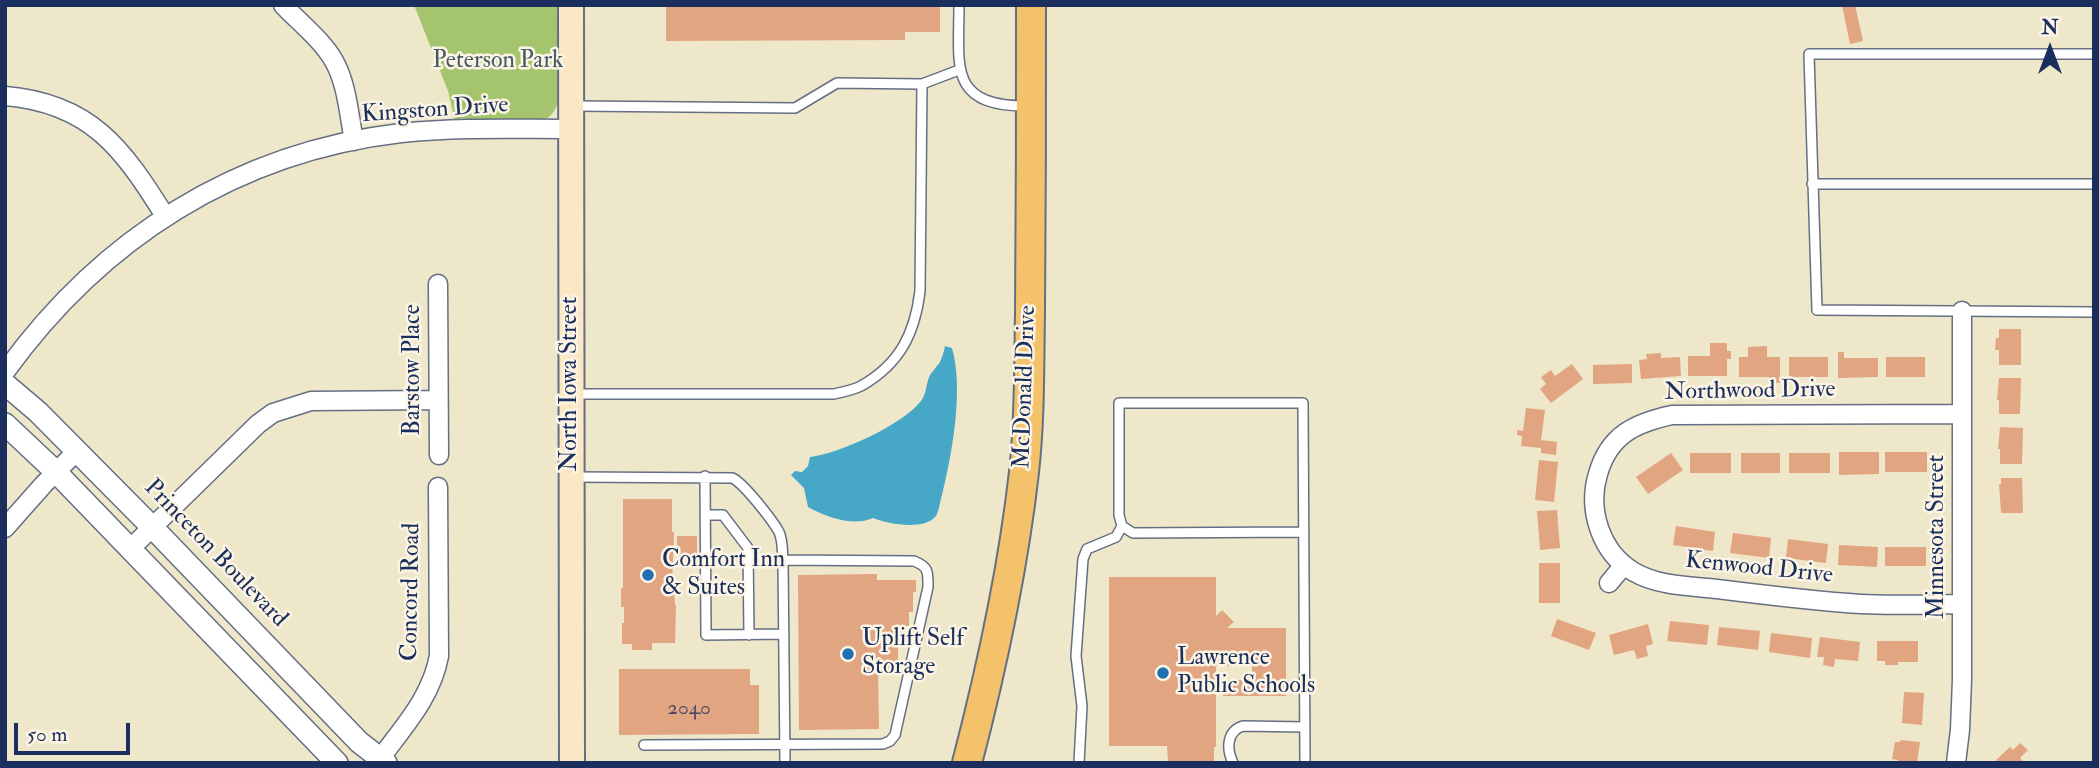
<!DOCTYPE html>
<style>
body{margin:0}
#map{position:relative;width:2099px;height:768px;overflow:hidden;background:#efe7c9;font-family:"IM FELL Double Pica",serif}
canvas{display:block}
.frame{position:absolute;inset:0;border:7px solid #1b2f5e;pointer-events:none}
.north{position:absolute;left:2015px;top:14px;width:70px;height:70px;-webkit-text-stroke:5px #fcf5e5;paint-order:stroke;rotate:0deg;font-size:19px;font-weight:700;line-height:28px;text-align:center;color:#1b2f5e}
.north::after{content:'';display:block;margin:auto;width:24px;height:32px;background:#1b2f5e;clip-path:polygon(50% 0,100% 100%,50% 72%,0 100%)}
.scale{position:absolute;left:14px;top:723px;width:116px;height:32px;box-sizing:border-box;border:4px solid #1b2f5e;border-top:0;padding-left:9px;font-size:21px;line-height:24px;white-space:nowrap;color:#1b2f5e;-webkit-text-stroke:5px #fcf5e5;paint-order:stroke}
</style>
<div id="map">
<canvas width="2099" height="768"></canvas>
<div class="frame"></div>
<div class="north">N</div>
<div class="scale">50 m</div>
</div>
<script>
const g = document.querySelector('canvas').getContext('2d');
g.lineJoin = 'round';
function fillPath(path, color) { g.fillStyle = color; g.fill(path, 'evenodd'); }
function strokePath(path, color, width, dash) { g.strokeStyle = color; g.lineWidth = width; g.lineCap = dash ? 'butt' : 'round'; g.setLineDash(dash || []); g.stroke(path); }
function drawText(font, color, halo, rows, align = 'center') {
  g.font = font + ' "IM FELL Double Pica",serif'; g.lineWidth = 5; g.setLineDash([]); g.textBaseline = 'middle'; g.strokeStyle = halo; g.fillStyle = color; for (const [text, x, y, turn = 0] of rows) {
    g.save(); g.translate(x, y); g.rotate((+turn || 0) * Math.PI / 180); g.textAlign = isNaN(turn) ? turn : align; if (halo) g.strokeText(text, 0, 0); g.fillText(text, 0, 0); g.restore();
  }
}
fillPath(new Path2D(`
 M414 5H558V102C554 114 549 120 536 121H455L448 91Z`), '#a4c56e');
fillPath(new Path2D(`
 M945 346 952 348C964 390 952 454 942 495 940 501 939 511 936 516 924 531 888 524 873 518 853 527 826 517 808 507L804 488 791 475 795 471 802 472 808 466 810 457C841 453 902 425 921 401 926 394 926 387 928 380 930 373 936 368 940 362 942 357 944 352 945 346Z`), '#47a7c6');
fillPath(new Path2D(`
 M666 5H940V32H905V40L666 41Z
 M1842 5H1855L1863 41 1850 44Z
 M1999 329H2021V365H1999V350H1995L1996 338H1999Z
 M1710 343H1727V351H1731V359H1727V376H1688V356H1710Z
 M1767 346V357H1780V383H1769V377H1739V357H1748V347Z
 M1838 352H1844V358H1878V377L1838 378Z
 M1661 353V358L1680 357 1681 376 1641 379 1639 360 1647 359 1646 354Z
 M1789 357H1828V377H1789Z
 M1886 357H1925V377H1886Z
 M1572 364 1583 379 1551 403 1540 389 1546 384 1541 377 1551 370 1555 376Z
 M1632 364V383L1593 384V365Z
 M1999 378H2021L2020 414H1999V400H1997Z
 M1526 408 1545 410 1541 440 1557 442 1556 455 1541 453V448L1521 446 1522 436 1517 435V430L1523 431Z
 M2000 427 2023 428 2022 464H2000V449H1998Z
 M1839 452H1879V474L1839 475Z
 M1885 452H1927V472H1885Z
 M1671 453 1683 470 1648 494 1636 477Z
 M1690 453H1731V473H1690Z
 M1741 453H1780V473H1741Z
 M1789 453H1830V473H1789Z
 M1539 460 1558 462 1554 502 1535 500Z
 M2001 478H2022L2023 513H2001L1999 484H2001Z
 M623 499H672V532H674L672 588H674L675 605H676L675 643H652V650H632V644H622V623H624V607H621V588H623Z
 M1557 510 1560 548 1540 550 1537 511Z
 M1676 526 1715 532 1713 551 1673 545Z
 M1733 533 1771 538 1769 558 1730 553Z
 M677 536H697V557L677 556Z
 M1788 539 1828 544 1826 563 1786 558Z
 M1839 545 1878 547 1877 567 1838 565Z
 M1885 547H1926V566H1885Z
 M1539 563H1560V603H1539Z
 M877 574V580H916V592H913V612H909V626H905V640H898V669H878L879 729 799 730 798 575Z
 M1109 577H1216V616L1222 610 1234 622 1227 628H1286V696H1223V680H1252V666H1216V747H1214V763H1168L1167 746H1109Z
 M1557 619 1596 633 1589 650 1551 636Z
 M1670 621 1709 625 1707 645 1667 641Z
 M1648 624 1653 644 1646 646 1648 656 1637 659 1634 650 1614 655 1609 635Z
 M1719 627 1760 631 1758 650 1717 645Z
 M1771 633 1812 638 1810 658 1769 652Z
 M1820 637 1860 642 1858 661 1835 659 1834 667 1823 665 1824 657H1817Z
 M1877 641H1918V662H1898V665H1885V661H1877Z
 M619 669H750V685H759V734L619 735Z
 M1904 692 1924 693 1922 725 1902 723Z
 M1901 740 1920 742 1917 763H1898V760L1892 759 1895 742H1900Z
 M2020 743 2028 750 2020 758 2025 763H1999L1996 760 2010 747 2013 750Z`), '#e2a581');
const service = new Path2D(`
 M959 5C959 67 948 106 1027 106
 M2094 54H1809L1817 310 2094 312
 M575 106 795 108 837 83 922 84 959 70
 M1812 184H2094
 M572 394H834C843 392 853 390 861 386 900 364 915 333 920 291L922 84
 M705 476 706 635 784 634
 M573 477 732 478C743 482 773 521 779 532 783 541 782 550 783 560L785 763
 M705 515H723L748 548 749 635
 M1304 532 1133 533 1122 526 1119 515V403H1303L1305 763
 M644 745 883 744 890 741 895 735 928 587C928 572 929 567 914 561L783 560
 M1079 763 1082 706 1076 656 1083 559 1087 549 1116 537 1122 526
 M1233 763C1226 748 1227 731 1243 726L1305 727`);
const minor = new Path2D(`
 M283 5C300 23 322 40 334 61 347 84 349 115 354 141
 M5 96C91 103 123 149 165 216
 M438 284 439 455
 M5 372C101 239 236 152 401 133 457 127 514 129 570 129
 M1962 414 1672 415C1635 423 1609 435 1598 474 1587 510 1601 553 1634 572 1658 586 1690 586 1717 589 1765 595 1813 601 1861 604 1894 606 1929 604 1962 604
 M5 528 44 484 77 451
 M130 549 258 424 273 413 311 401 438 400
 M1609 583 1624 565
 M377 763C402 728 431 699 439 656L438 487
 M1956 763 1960 730 1962 679V311`);
const tertiary = new Path2D(`
 M5 384 38 412 152 527 359 742 386 763
 M5 424 56 472 337 763`);
const secondary = new Path2D(`
 M571 5 572 763`);
const trunk = new Path2D(`
 M967 763C992 667 1013 570 1024 472 1030 419 1029 365 1030 313 1031 210 1031 108 1031 5`);
strokePath(service, '#656f83', 12);
strokePath(minor, '#656f83', 21);
strokePath(tertiary, '#656f83', 24);
strokePath(secondary, '#656f83', 28);
strokePath(trunk, '#656f83', 32);
strokePath(service, '#fff', 9);
strokePath(minor, '#fff', 18);
strokePath(tertiary, '#fff', 21);
strokePath(secondary, '#fae7c3', 24);
strokePath(trunk, '#f3c26a', 28);
for (const [x, y, r, color] of [
 [648,575,7,"#1f6fb2"],
 [848,654,7,"#1f6fb2"],
 [1163,673,7,"#1f6fb2"]
]) { const dot = new Path2D(); dot.arc(x, y, r, 0, 2 * Math.PI); g.fillStyle = color; g.fill(dot); strokePath(dot, '#fcf5e5', 2.5); }
drawText('21px', '#4d4c67', null, [
 ["2040",689,709]
]);
drawText('24px', '#445c63', '#fcf5e5', [
 ["Peterson Park",498,62]
]);
drawText('24px', '#1b2f5e', '#fcf5e5', [
 ["Kingston Drive",435,111,-4],
 ["Barstow Place",414,370,-90],
 ["North Iowa Street",571,384,-90],
 ["McDonald Drive",1026,387,-88],
 ["Northwood Drive",1750,392,-1],
 ["Minnesota Street",1938,537,-90],
 ["Princeton Boulevard",215,554,46],
 ["Kenwood Drive",1759,569,6],
 ["Concord Road",412,592,-89]
]);
drawText('24px', '#1b2f5e', '#fcf5e5', [
 ["Comfort Inn",662,561],
 ["& Suites",662,589],
 ["Uplift Self",862,640],
 ["Storage",862,668],
 ["Lawrence",1177,659],
 ["Public Schools",1177,687]
], 'left');
</script>
